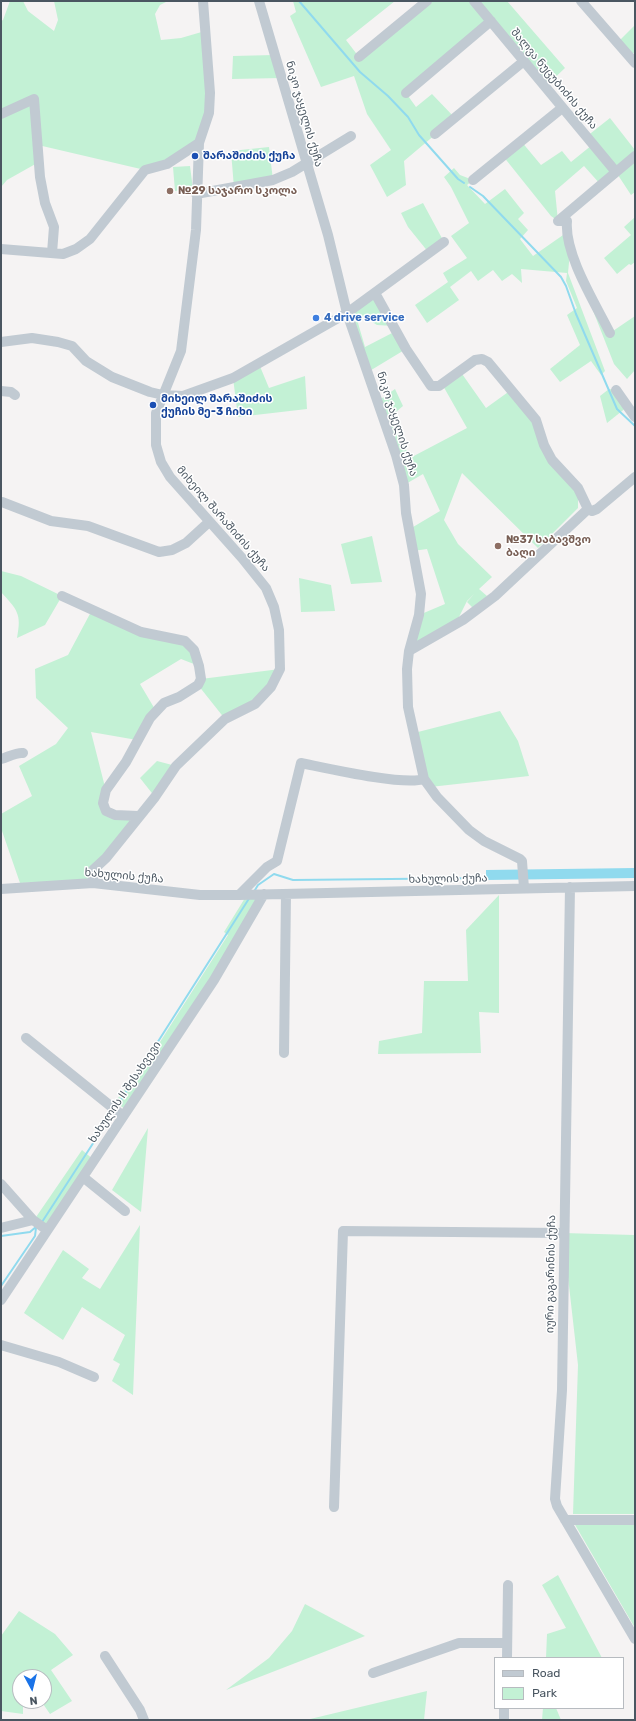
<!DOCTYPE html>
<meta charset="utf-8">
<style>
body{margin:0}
#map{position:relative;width:636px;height:1721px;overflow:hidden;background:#f5f3f3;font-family:Rubik,sans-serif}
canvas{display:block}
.frame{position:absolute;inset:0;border:2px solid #4a5661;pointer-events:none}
.legend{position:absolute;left:494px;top:1657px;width:130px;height:52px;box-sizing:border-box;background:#fff;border:1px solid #b7bbc0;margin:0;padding:5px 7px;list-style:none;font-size:12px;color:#4a5661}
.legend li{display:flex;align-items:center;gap:8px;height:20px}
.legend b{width:20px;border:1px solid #b7bbc0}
.north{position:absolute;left:12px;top:1669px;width:40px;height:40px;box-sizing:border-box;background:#fff;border:1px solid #b7bbc0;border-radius:50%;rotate:173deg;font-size:11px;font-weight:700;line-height:16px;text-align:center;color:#4a5661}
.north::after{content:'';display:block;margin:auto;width:14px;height:18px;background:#1a73e8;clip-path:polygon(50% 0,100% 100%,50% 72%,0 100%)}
</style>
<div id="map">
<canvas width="636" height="1721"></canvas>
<div class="frame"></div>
<ul class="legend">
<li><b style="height:5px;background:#c1cad2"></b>Road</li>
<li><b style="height:11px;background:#c3f1d5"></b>Park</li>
</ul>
<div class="north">N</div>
</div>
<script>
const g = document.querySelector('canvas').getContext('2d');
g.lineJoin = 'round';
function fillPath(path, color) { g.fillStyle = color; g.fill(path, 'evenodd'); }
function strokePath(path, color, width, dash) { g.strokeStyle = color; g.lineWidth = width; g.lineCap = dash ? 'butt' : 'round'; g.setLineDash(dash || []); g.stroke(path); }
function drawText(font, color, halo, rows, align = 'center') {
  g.font = font + ' Rubik,"Noto Sans Georgian",sans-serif'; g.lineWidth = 3; g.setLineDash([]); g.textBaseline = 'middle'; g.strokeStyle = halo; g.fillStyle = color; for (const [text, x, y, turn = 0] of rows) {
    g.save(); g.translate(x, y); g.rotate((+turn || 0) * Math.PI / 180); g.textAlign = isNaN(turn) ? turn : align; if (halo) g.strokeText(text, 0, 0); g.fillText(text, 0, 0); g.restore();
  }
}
fillPath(new Path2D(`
 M10 1H23L28 11 54 31 58 20 54 1H168L160 5 155 14 161 40 181 38 205 31 210 93 199 146 145 170 38 145 39 162 7 180 1 187V21L3 20Z
 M293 1H395L346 40 359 57 427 1H507L565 68 545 87 491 22 406 93 416 107 432 94 455 118 404 161 406 185 387 197 370 165 391 150 367 114 354 76 321 87 290 16 296 12Z
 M635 25V52L629 57 617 43Z
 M274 55 281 78 232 79 233 56Z
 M610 118 635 150V192L631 195 616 172 601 185 584 166 555 191 558 221 551 216 503 156 521 141 541 165 562 151 571 162 592 145 586 137Z
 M269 147 273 180 234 188 231 151Z
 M190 166 193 189 175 191 173 167Z
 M454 168 460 175 473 180 467 185 485 204 505 189 524 213 518 219 528 230 520 239 533 256 566 233 610 333 635 316V370L627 379 614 364 570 252 568 273 605 371 601 375 591 361 560 382 550 369 580 345 567 315 577 308 566 281 567 273 521 269 522 283 512 274 502 281 493 270 478 281 471 271 450 287 459 300 427 323 415 305 448 282 443 273 467 258 451 236 469 223 451 187 444 177Z
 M423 203 444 242 429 253 408 227 401 213Z
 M635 217V262L631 265 629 264 617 274 604 258 631 235 624 227Z
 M375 293 394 326 377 325 363 316 358 323 365 347 396 331 406 349 368 372 347 313Z
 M259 364 269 388 305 376 307 409 238 417 233 378Z
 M460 371 486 408 511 390 536 420 544 445 578 488V508L538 548 462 473 444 520 458 544 492 577 479 589 487 596 474 609 467 602 474 594 467 601 458 619 409 651 419 615 445 604 427 549 413 551 408 530 440 511 423 474 404 485 378 401 395 389 403 406 391 416 410 458 467 428 442 384Z
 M609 389 616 390 627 407 607 423 600 396Z
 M372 536 382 582 351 584 341 544Z
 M1 571 21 576 62 596 45 625 17 638C22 613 17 610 1 592Z
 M299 578 331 585 335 611 301 612Z
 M92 610 141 632 185 641 199 666 181 659 140 684 156 711 137 740 91 732 105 787 103 813 132 818 89 880 20 883 1 828V814L32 796 19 766 56 744 68 728 36 698 35 669 68 655Z
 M280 669 271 687 225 719 198 685 201 679Z
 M500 711 518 741 529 776 430 787 414 733Z
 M157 761 176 766 155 797 140 778Z
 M499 895V1013L479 1012 481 1053 378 1054 379 1041 422 1033 424 981H468L466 930Z
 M245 898 258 899 213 980 125 1109 115 1102 160 1042 228 935 224 932Z
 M148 1128 141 1212 112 1190Z
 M82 1150 94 1160 47 1230 34 1220Z
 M635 1204V1514H573L578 1365 563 1233 634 1235Z
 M140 1225 133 1395 112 1381 120 1364 113 1360 125 1335 82 1307 63 1340 24 1313 63 1250 89 1269 82 1278 100 1289Z
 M574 1523 635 1524V1628Z
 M558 1575 602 1658H546L547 1634 566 1628 542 1585Z
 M305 1604 365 1636 226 1690 269 1658 292 1631Z
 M19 1611 55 1634 73 1655 51 1670 72 1701 50 1714 41 1701H44V1677H20V1701H23V1714L1 1711V1636Z
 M427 1691 424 1720H306Z
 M543 1708H556L561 1720H542Z`), '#c3f1d5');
fillPath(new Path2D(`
 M635 868V878L486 880V870Z`), '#90daee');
strokePath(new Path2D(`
 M299 1 360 72 388 96 408 117 419 135 458 179 464 183
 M470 187 483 196 561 277 566 286 576 314 617 409 635 426
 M255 890 258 885 274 874 293 880 487 878
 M117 1106 250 897
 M42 1222 114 1111
 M1 1236 30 1232 37 1226
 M1 1286 35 1236 36 1228`), '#90daee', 2);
strokePath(new Path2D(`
 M259 1 328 235 347 313 396 455 404 485 406 513 421 594 419 615 409 651 407 669 408 707 424 779 437 797 469 830 484 841 520 859 522 861 524 888
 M474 1 616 172
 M581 1 635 63
 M359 57 427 1
 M406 93 491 21
 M1 114 34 99 40 177 45 203 54 227 52 253
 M435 134 524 61
 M473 180 562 108
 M196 194 273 180 292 172 351 136
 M558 221H567C564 254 595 303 610 333
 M558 221 635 156
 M1 249 63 254 76 249 90 239 145 170 167 164 199 143
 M375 293 406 349 431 386H439L475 360 482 359 488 362 536 420 544 445 552 460 578 488 588 509 592 511 597 509 635 477
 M1 342 32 338 58 342 72 346 86 361 112 377 150 392 163 395 183 396 233 378 347 313 444 242
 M616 390 635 417
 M1 391 11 392 15 395
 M2 502 51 521 88 526 159 552 172 550 186 543 209 522
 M62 596 141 632 185 641 194 650 199 666 201 679 198 685 179 697 164 703 150 718 126 762 106 790 103 803 106 811 115 815 138 816
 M409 651 463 620 495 596 588 509
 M1 759C8 757 17 752 23 753
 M93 883V870L106 858 155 797 176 766 225 719 255 704 271 687 280 669 279 630 274 607 266 588 242 558 170 477 161 462 156 445V413L181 351 196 230 199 143 209 113 210 93 203 1
 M570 887 562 1390 555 1499 557 1506 635 1639
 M1 889 93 883 200 895H239L635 886
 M239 895 267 867 277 861 301 763C326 768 403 786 424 779
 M26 1038 123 1116
 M284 1053 286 894
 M83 1177 125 1211
 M1 1184 33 1220 47 1230
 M1 1228 33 1220
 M1 1300 214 980 264 894
 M1 1345 59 1362 94 1377
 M334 1507 343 1231 563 1233
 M565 1520H635
 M105 1656 140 1710 144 1720
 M507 1658 508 1585
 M373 1673 459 1643H507
 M504 1720V1708`), '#c1cad2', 10);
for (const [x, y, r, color] of [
 [195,156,4,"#1a4fb4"],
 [170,191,4,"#8d6e63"],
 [316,318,4,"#3f7fe0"],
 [153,405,4,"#1a4fb4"],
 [498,546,4,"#8d6e63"]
]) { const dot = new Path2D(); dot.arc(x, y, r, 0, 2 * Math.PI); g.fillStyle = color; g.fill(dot); strokePath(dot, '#fff', 1.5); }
drawText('11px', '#4a5661', '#fff', [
 ["შალვა ნუცუბიძის ქუჩა",554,79,50],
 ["ნიკო ჯაყელის ქუჩა",304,114,74],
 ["ნიკო ჯაყელის ქუჩა",397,424,72],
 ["მიხეილ შარაშიძის ქუჩა",223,519,49],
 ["ხახულის ქუჩა",124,876,5],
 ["ხახულის ქუჩა",448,879,-1],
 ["ხახულის II შესახვევი",125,1092,-56],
 ["იური გაგარინის ქუჩა",551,1274,-89]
]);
drawText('bold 11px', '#164399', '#fff', [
 ["შარაშიძის ქუჩა",203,156],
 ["მიხეილ შარაშიძის",161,399],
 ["ქუჩის მე-3 ჩიხი",161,412]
], 'left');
drawText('bold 11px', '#785e54', '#fff', [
 ["№29 საჯარო სკოლა",178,191],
 ["№37 საბავშვო",506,540],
 ["ბაღი",506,553]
], 'left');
drawText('bold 11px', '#366cbe', '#fff', [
 ["4 drive service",324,318]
], 'left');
</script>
